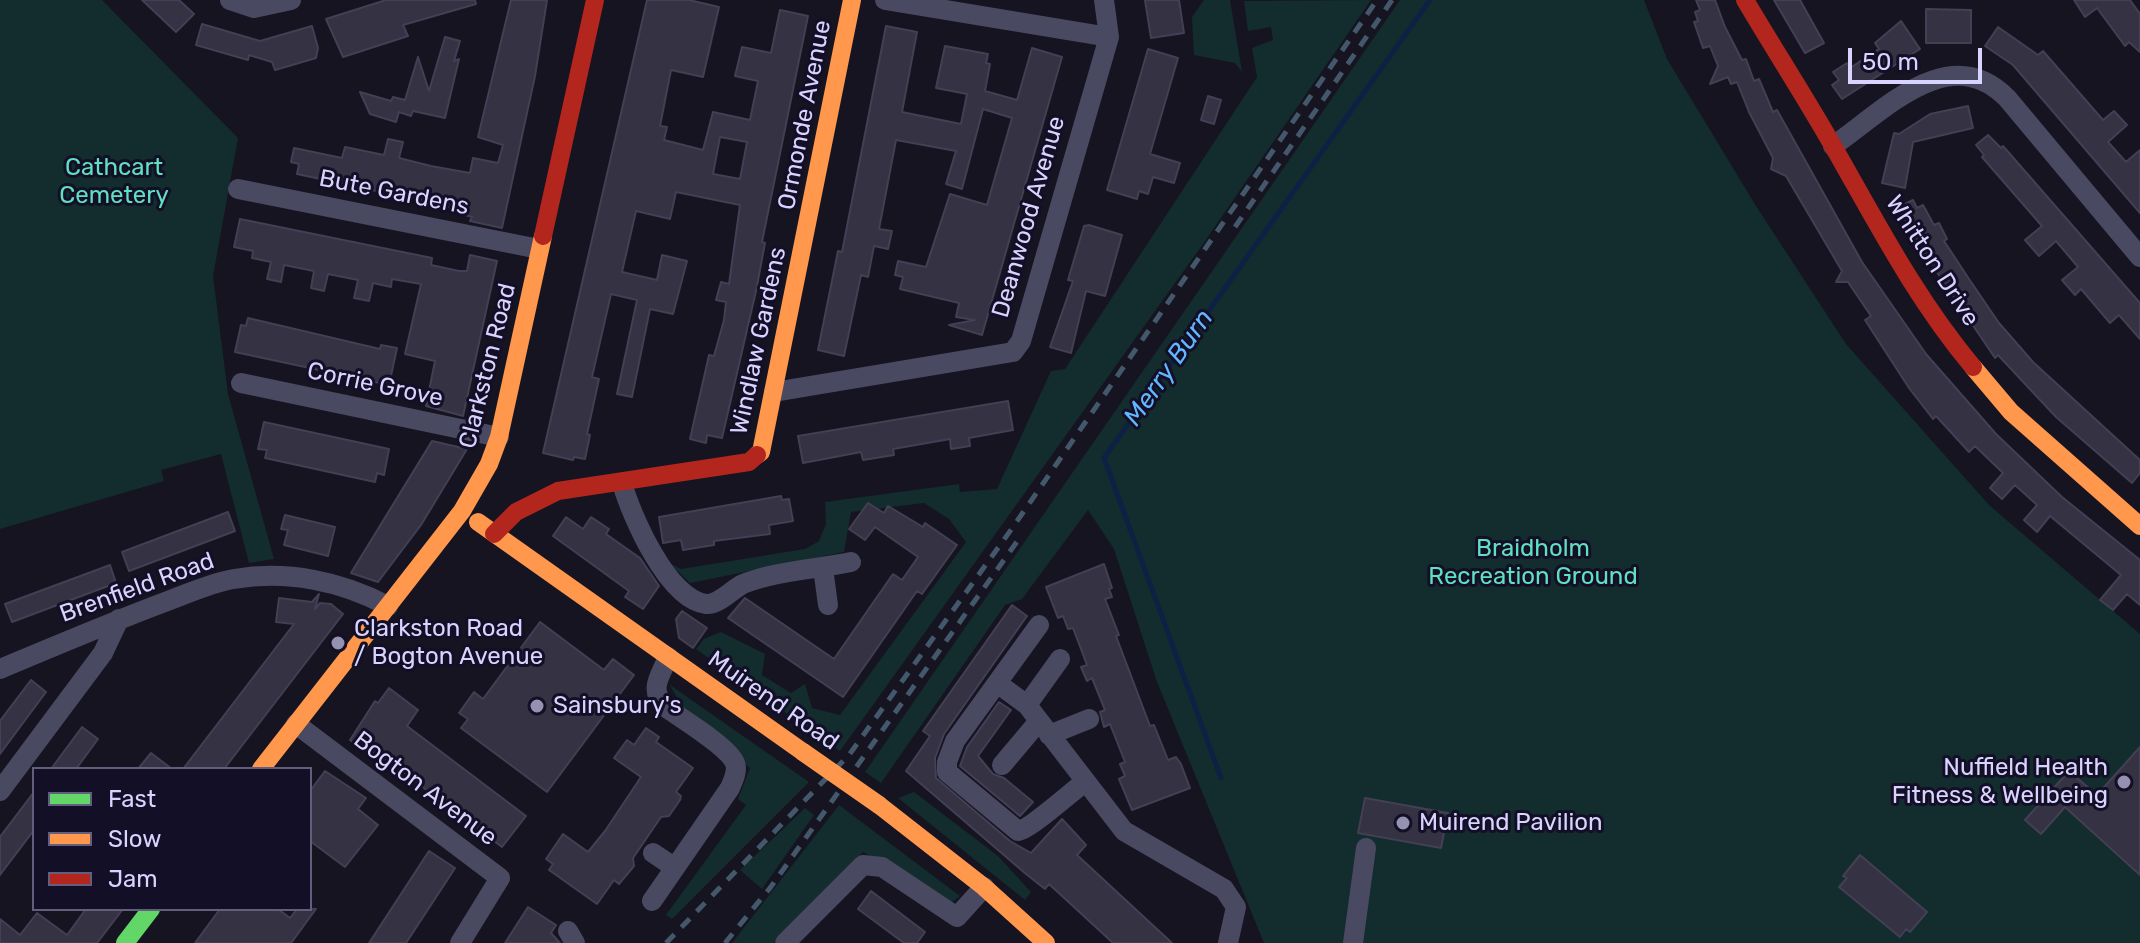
<!DOCTYPE html>
<style>
body{margin:0}
#map{position:relative;width:2140px;height:943px;overflow:hidden;background:#161421;font-family:Rubik,sans-serif}
canvas{display:block}
.legend{position:absolute;left:32px;top:767px;width:280px;height:144px;box-sizing:border-box;background:#130f26;border:2px solid #625e7d;margin:0;padding:10px 14px;list-style:none;font-size:24px;color:#d9d4ff}
.legend li{display:flex;align-items:center;gap:16px;height:40px}
.legend b{width:40px;border:2px solid #625e7d}
.scale{position:absolute;left:1848px;top:48px;width:134px;height:36px;box-sizing:border-box;border:4px solid #d9d4ff;border-top:0;padding-left:10px;font-size:24px;line-height:28px;white-space:nowrap;color:#d9d4ff;-webkit-text-stroke:6px #130f26;paint-order:stroke}
</style>
<div id="map">
<canvas width="2140" height="943"></canvas>
<ul class="legend">
<li><b style="height:10px;background:#63d668"></b>Fast</li>
<li><b style="height:10px;background:#ff974d"></b>Slow</li>
<li><b style="height:10px;background:#b3261e"></b>Jam</li>
</ul>
<div class="scale">50 m</div>
</div>
<script>
const g = document.querySelector('canvas').getContext('2d');
g.lineJoin = 'round';
function fillPath(path, color) { g.fillStyle = color; g.fill(path, 'evenodd'); }
function strokePath(path, color, width, dash) { g.strokeStyle = color; g.lineWidth = width; g.lineCap = dash ? 'butt' : 'round'; g.setLineDash(dash || []); g.stroke(path); }
function drawText(font, color, halo, rows, align = 'center') {
  g.font = font + ' Rubik,sans-serif'; g.lineWidth = 6; g.setLineDash([]); g.textBaseline = 'middle'; g.strokeStyle = halo; g.fillStyle = color; for (const [text, x, y, turn = 0] of rows) {
    g.save(); g.translate(x, y); g.rotate((+turn || 0) * Math.PI / 180); g.textAlign = isNaN(turn) ? turn : align; if (halo) g.strokeText(text, 0, 0); g.fillText(text, 0, 0); g.restore();
  }
}
fillPath(new Path2D(`
 M0 0H102L238 138 213 276 228 394 274 559 249 563 221 454 161 470 164 481 0 529Z
 M1204 0H1230L1242 72 1235 63 1194 55 1192 17Z
 M1371 0 1203 244 840 751 696 649 704 639 721 632 765 654 762 675 791 693 805 684 812 708 840 715 966 542 949 519 924 503 851 512 844 552 690 583 669 563 681 569 805 549 819 541 826 524 825 502 959 484 960 492 997 489 1051 371 1065 369 1257 77 1252 48 1273 40 1271 27 1248 31 1244 1Z
 M1400 0H1644L1667 59 1756 206 1846 344 1989 505 2140 634V943H1264L1157 682 1114 549 1088 510 1022 599 1005 605 881 783 865 772Z
 M670 685 809 782 672 919 666 915 746 805 738 799 750 768 689 719Z
 M914 792 998 856 1031 892 1025 900 898 798Z
 M839 805 960 896 951 903 863 852 773 943H732Z
 M805 808 814 815 762 889 740 870Z`), '#132c2d');
strokePath(new Path2D(`
 M1221 778 1104 458 1430 0`), '#0d2144', 5);
const building = new Path2D(`
 M142 0H179L194 14 176 32Z
 M386 0H475L476 4 403 25 408 36 343 57 326 19Z
 M511 0H547L535 76 502 228 470 221 472 217 462 214 463 211 437 204 297 174 299 164 291 162 294 148 342 158 345 147 384 155 388 139 403 142 399 158 431 166 470 173 473 158 498 163 503 145 478 137Z
 M647 0H689L719 7 703 77 671 70 660 126 667 127 664 140 703 150 713 112 750 120 758 81 735 76 742 47 771 53 780 10 808 16 762 242 765 243 756 291 722 438 707 435 706 443 690 439 709 355 714 356 724 320 726 302 716 300 721 282 729 284 740 205 676 192 670 219 636 211 622 272 657 280 662 255 687 261 673 314 650 309 632 397 617 394 637 300 611 294 592 377 599 379 587 434 590 435 585 459 574 457 573 460 543 453ZM720 137 747 142 740 179 713 174Z
 M1145 0H1179L1184 33 1151 38Z
 M1696 0H1715L1725 27 1742 60 1746 59 1754 81 1759 79 1773 112 1777 110 1862 262 1926 354 1996 434 2062 497 2140 560V605L2127 594 2113 610 2100 600 2121 575 2050 516 2037 532 2024 520 2037 505 2015 485 2002 499 1990 488 2003 473 1975 446 1969 452 1936 416 1933 419 1909 388 1865 320 1871 316 1848 282H1836L1842 271 1786 176 1771 169 1773 158 1749 112 1737 82 1731 84 1728 77 1710 84 1718 66 1710 46 1703 48 1694 22 1698 21 1695 12 1700 10Z
 M1774 0H1800L1824 43 1805 53Z
 M2074 0H2130L2140 14V52L2129 42 2125 46 2097 8 2085 17Z
 M1926 9 1971 10V43H1926Z
 M1901 21 1920 49 1842 99 1832 85 1839 80 1833 72 1847 63 1850 68 1879 49 1875 43Z
 M202 24 260 41 312 26 318 48 316 58 275 70 272 62 249 55 248 60 196 45Z
 M886 26 917 32 902 112 961 124 967 94 936 88 945 46 988 54 986 63 990 64 985 91 1017 100 1032 48 1062 57 982 335 949 325 975 320 956 317 959 303 900 289 903 277 895 275 898 261 926 267 950 194 987 205 1012 118 983 109 962 189 946 184 956 151 896 140 879 229 892 231 888 249 874 246 868 277 861 275 844 356 818 350 838 251 842 252Z
 M1998 27 2038 55 2043 51 2103 120 2114 111 2127 125 2108 142 2126 162 2140 150V213L2013 65 1985 46Z
 M445 37 460 41 454 61 459 59 445 118 413 111 411 116 399 112 396 122 370 114 360 92 391 101 393 97 405 100 418 57 429 91Z
 M1148 49 1178 58 1150 154 1180 163 1174 183 1153 177 1148 194 1139 191 1137 199 1107 190Z
 M1208 96 1221 100 1214 124 1201 120Z
 M1968 106 1973 128 1913 142 1905 188 1882 183 1894 133 1899 134 1930 114Z
 M1988 135 2001 148 2003 146 2140 303V339L2119 315 2110 323 2081 289 2075 295 2062 280 2078 267 2056 241 2039 256 2025 240 2042 226 1982 157 1984 155 1976 145Z
 M1913 200 1917 208 1923 205 1934 225 1939 223 1947 239 1944 241 1969 279 1999 323 2033 362 2140 460V473L2132 483 2056 417 1998 355 1995 358 1924 253 1903 216 1899 207Z
 M240 219 432 258 431 265 459 271H467L470 255 497 261 463 416 426 406 435 361 405 354 421 284 392 279 391 287 373 283 369 301 354 298 358 280 328 274 324 291 311 288 314 271 284 265 281 282 267 279 271 262 252 258 253 251 234 247Z
 M1089 225 1122 235 1105 296 1086 291 1071 353 1050 347 1073 281 1068 280 1084 226Z
 M248 318 380 349 381 345 397 348 389 385 235 352 241 325 246 326Z
 M1008 401 1013 430 969 438 970 446 951 449 950 439 893 449 894 455 863 460 861 452 803 463 798 436Z
 M264 422 389 449 384 475 377 473 375 482 265 458 267 450 258 449Z
 M432 441 467 449 421 525 378 582 351 573Z
 M781 496 782 500 789 499 793 521 769 525 770 534 714 541V545L683 550 681 540 663 543 659 517Z
 M868 503 884 513 888 506 923 527 925 523 957 545 922 594 917 591 843 697 728 618 745 598 834 659 893 574 902 580 918 557 875 527 865 540 849 529Z
 M228 512 235 531 129 571 122 552Z
 M285 515 335 527 328 556 284 545 288 530 281 529Z
 M566 517 583 529 591 517 609 529 606 534 640 558 659 586 643 609 625 597 629 591 553 536Z
 M1104 564 1112 588 1109 589 1112 597 1105 599 1119 635 1116 636 1150 726 1154 725 1168 760 1176 757 1181 764 1190 788 1132 810 1119 779 1125 776 1120 764 1125 762 1110 724 1104 727 1100 712 1105 710 1092 678 1087 681 1081 667 1087 665 1073 628 1068 629 1063 616 1058 618 1046 587Z
 M110 565 116 583 12 622 5 604Z
 M319 594 315 609 320 603 331 604 343 614 224 769H183L294 624 276 622 279 598 312 602Z
 M1012 605 1027 616 944 734 935 758 936 778 1010 841 1031 853 1062 819 1086 845 1077 855 1172 943H1113L1049 884 1045 889 1026 874 906 771 930 736 923 731Z
 M682 611 707 628 693 648 679 638 676 619Z
 M540 622 604 670 613 659 634 675 547 792 461 728 468 719 459 713 474 692 483 699Z
 M31 680 46 692 0 754V721Z
 M389 688 418 710 407 726 526 816 502 847 383 757 379 762 350 740 375 701 378 703Z
 M999 702 1011 710 978 756 993 774 1004 778 1033 802 1020 816 960 766 967 747Z
 M82 727 98 739 76 769H51Z
 M646 728 659 737 656 742 693 768 676 792 681 796 680 800 669 816 661 817 633 858 634 866 619 884 614 880 597 904 549 870 553 864 546 859 563 834 588 852 605 831 641 777 614 758 627 740 634 745Z
 M2140 747V875L2065 807 2041 834 2025 820 2069 771 2097 795Z
 M151 753 172 769H138Z
 M325 771 366 798 358 809 378 825 345 867 310 841V791Z
 M34 792V830L0 875V837Z
 M1365 798 1448 813 1441 848 1358 833Z
 M429 851 455 868 446 882 406 943H369Z
 M1860 855 1927 912 1910 932 1906 929 1900 937 1839 887 1847 878 1843 876Z
 M871 891 925 932 917 943H904L858 909Z
 M528 907 556 925 551 933 560 943H505Z
 M86 909H123L97 943H0V919L20 935 37 913 67 935Z
 M220 909H278L290 918 297 909H316L291 943H195Z`);
fillPath(building, '#343243');
strokePath(building, '#433f54', 2);
strokePath(new Path2D(`
 M230 0 254 8 291 0
 M885 0 1109 37
 M1833 146C1885 110 1949 40 2007 98L2140 257
 M238 189 539 249
 M241 383 499 437
 M774 392 1013 352 1021 341 1109 37 1104 0
 M622 483C631 515 668 600 706 604 719 605 731 590 743 584 776 571 817 569 851 562
 M823 568 828 605
 M1039 625 955 741 947 762V772L1018 831C1029 830 1071 792 1085 782
 M0 669C55 646 109 623 165 602 187 594 210 583 234 579 287 570 341 581 388 606
 M997 683 1027 705 1124 831 1224 889 1236 907 1228 943
 M1027 705 1060 659
 M296 724 500 878 460 943
 M1049 735 1089 719
 M1002 765 1039 721
 M0 791 103 653 119 619
 M653 853 674 867
 M652 901 730 788C733 781 738 771 735 763 728 746 680 718 664 706 649 688 660 677 668 657
 M568 931 575 943
 M785 943 863 865 882 867 957 917 984 887
 M1353 943 1366 848`), '#4a4962', 20);
strokePath(new Path2D(`
 M125 943 151 909`), '#63d668', 18);
strokePath(new Path2D(`
 M1973 367 2011 412 2140 526
 M757 455 761 452 852 0
 M478 522 803 752
 M261 769 462 511 489 464 499 437 543 236
 M879 805 984 887 1046 943`), '#ff974d', 18);
strokePath(new Path2D(`
 M1745 0C1774 49 1805 97 1833 146 1877 223 1916 299 1973 367
 M543 236 595 0
 M494 534 516 512 558 491 749 462 757 455`), '#b3261e', 18);
strokePath(new Path2D(`
 M1235 227 1392 0
 M666 943 849 755 1013 527 1377 0
 M725 943 770 888 1021 536`), '#43596b', 5, [12, 10]);
strokePath(new Path2D(`
 M803 752 879 805`), '#ff974d', 18);
for (const [x, y, r, color] of [
 [338,643,8,"#9591b1"],
 [537,706,8,"#9591b1"],
 [2124,782,8,"#9591b1"],
 [1403,823,8,"#9591b1"]
]) { const dot = new Path2D(); dot.arc(x, y, r, 0, 2 * Math.PI); g.fillStyle = color; g.fill(dot); strokePath(dot, '#130f26', 3); }
drawText('24px', '#d9d4ff', '#130f26', [
 ["Ormonde Avenue",805,115,-79],
 ["Bute Gardens",394,193,11],
 ["Deanwood Avenue",1029,217,-74],
 ["Whitton Drive",1932,261,57],
 ["Windlaw Gardens",759,341,-78],
 ["Clarkston Road",488,366,-76],
 ["Corrie Grove",375,385,12],
 ["Brenfield Road",137,588,-20],
 ["Muirend Road",773,701,35],
 ["Bogton Avenue",425,789,37]
]);
drawText('24px', '#5fe0c0', '#130f26', [
 ["Cathcart",114,168],
 ["Cemetery",114,196],
 ["Braidholm",1533,549],
 ["Recreation Ground",1533,577]
]);
drawText('24px', '#d9d4ff', '#130f26', [
 ["Clarkston Road",354,629],
 ["/ Bogton Avenue",354,657],
 ["Sainsbury's",553,706],
 ["Nuffield Health",2108,768,"right"],
 ["Fitness & Wellbeing",2108,796,"right"],
 ["Muirend Pavilion",1419,823]
], 'left');
drawText('italic 26px', '#62b6ff', '#130f26', [
 ["Merry Burn",1169,368,-55]
]);
</script>
